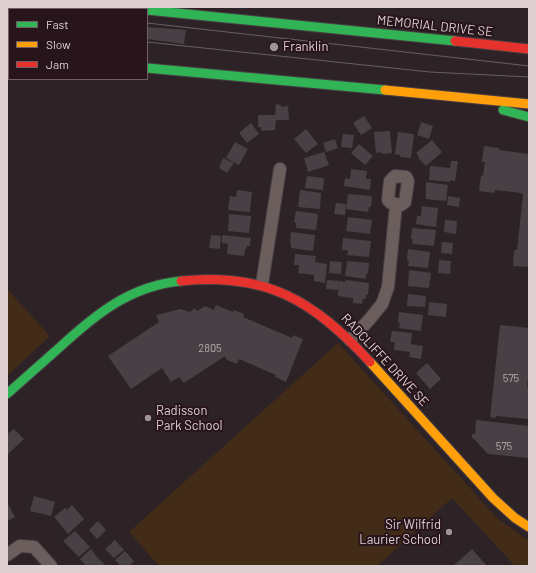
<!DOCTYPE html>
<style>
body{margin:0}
#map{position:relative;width:536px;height:573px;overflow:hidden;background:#2d2326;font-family:Barlow,sans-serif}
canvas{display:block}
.frame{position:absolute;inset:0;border:8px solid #decfd3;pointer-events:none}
.legend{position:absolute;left:8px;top:8px;width:140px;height:72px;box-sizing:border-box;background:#28141b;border:1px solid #715f65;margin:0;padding:5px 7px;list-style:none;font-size:12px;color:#decfd3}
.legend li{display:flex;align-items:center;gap:8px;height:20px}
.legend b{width:20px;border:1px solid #715f65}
</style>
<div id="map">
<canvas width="536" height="573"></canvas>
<div class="frame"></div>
<ul class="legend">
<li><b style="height:5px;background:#30b455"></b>Fast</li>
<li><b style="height:5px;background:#ff9f0a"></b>Slow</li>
<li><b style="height:5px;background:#e5322d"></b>Jam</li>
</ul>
</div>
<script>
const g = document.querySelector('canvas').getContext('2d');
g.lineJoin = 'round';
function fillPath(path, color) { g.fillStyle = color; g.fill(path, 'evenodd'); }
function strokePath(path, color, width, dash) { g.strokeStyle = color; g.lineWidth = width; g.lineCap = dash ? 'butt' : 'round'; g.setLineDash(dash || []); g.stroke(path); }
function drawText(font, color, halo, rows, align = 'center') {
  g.font = font + ' Barlow,sans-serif'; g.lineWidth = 4; g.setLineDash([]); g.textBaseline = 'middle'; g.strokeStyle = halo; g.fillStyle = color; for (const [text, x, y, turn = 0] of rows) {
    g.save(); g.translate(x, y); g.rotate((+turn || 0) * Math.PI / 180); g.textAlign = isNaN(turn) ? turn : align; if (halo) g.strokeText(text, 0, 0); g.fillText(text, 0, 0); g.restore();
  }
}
fillPath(new Path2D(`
 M7 289 50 336 7 376Z
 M338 343 498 519 529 541V566H515L452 498 377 566H159L129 532Z`), '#432c17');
fillPath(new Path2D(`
 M147 27 186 30 184 44 147 39Z
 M276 104 281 105V107L288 106 289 120H276L275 130 261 131V127H258V115H275Z
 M364 116 372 128 361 135 353 123Z
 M421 122 433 126 429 139 417 135Z
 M251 123 259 134 247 143 239 133Z
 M306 129 318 144 306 153 294 139Z
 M390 131 392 153 381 154V152L376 153 374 132Z
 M398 132 414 134 411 158 400 157V155L395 154Z
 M343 134 354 135 352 148 341 147Z
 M335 139 338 148 326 152 323 143Z
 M432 140 442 152 426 166 418 158 419 157 416 153Z
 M235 142 248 149 239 165 226 158Z
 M359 144 373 156 365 165 351 153Z
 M484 146 499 148V150L529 154 528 267 513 266 514 250H517L523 195 521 193 495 190V193L479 191 481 175 483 176 485 162H482Z
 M324 152 329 165 308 172 304 158Z
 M223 158 234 163 227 173 219 168Z
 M451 161H458L455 181 450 180V182L429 180 430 166 450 168Z
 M351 169 367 171 366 179H371L370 190 344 186 345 178 350 179Z
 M307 176 324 178 323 190 305 188Z
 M426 182 448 185 446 201 426 199Z
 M237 190 252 192 250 212 228 210 230 196 236 197Z
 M300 190 321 193 320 209 298 207Z
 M348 194 372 196 371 207H369L368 212 346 209Z
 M448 196 460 198 459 207 447 205Z
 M336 203 346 204 345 215 334 214Z
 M422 206 438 208 436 227 416 224 417 216H421Z
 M296 211 318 214 316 230 296 228V223L294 222Z
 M229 214 251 216 249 233 228 231Z
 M348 217 372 220 370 234 346 231Z
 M445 220 457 221 456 234 444 232Z
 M412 228 436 230 434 246 412 244 413 239H411Z
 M291 232 315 235 313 251 291 248V243H290Z
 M211 235 221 236 220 249 209 248Z
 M222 235 251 238 250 246H247L246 249H245L244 256 227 254 228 244 222 243Z
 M343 238 371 241 369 257 347 255 348 250H342Z
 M442 242 453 243 452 254 441 253Z
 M408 249 430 252 428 268 408 266 409 260H407Z
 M295 254 316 256 315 262 327 264 325 283 314 281V275L298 273 299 265H294Z
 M439 260 451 261 450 274 438 273Z
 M330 261 342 262 341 274 329 273Z
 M347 261 369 263 368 274 366 273V279L345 276Z
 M409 270 431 273 429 288 408 286Z
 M327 280 339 281 338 290 326 289Z
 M346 280 369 283 368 295 366 294V299H363L362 304 353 303V298L338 296 339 281 345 282Z
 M408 294 426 296 425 307 407 306Z
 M429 302 447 304 446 317 428 315Z
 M216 305 233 312 234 310 244 314 243 317 292 338 293 335 303 339 286 382 275 377 276 375 239 359 237 364 227 360 225 356 184 383 179 377 171 382 162 368 131 389 108 356 159 322 156 315 181 309 190 312 195 308 197 311 205 306 214 310Z
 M399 312 423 315 421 331 399 328 400 323H398Z
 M500 325 529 328V369L527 387H529V419L496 416V418L490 417Z
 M392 331 412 333 411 344 423 346 421 359 409 357 410 352 394 350 395 342H390Z
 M427 363 441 379 430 389 416 373Z
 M476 420 529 426V458L488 454 472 437V434H475Z
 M14 429 24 439 7 455V434Z
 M34 496 55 502 51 516 30 511Z
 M7 502 15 517 7 521Z
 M72 505 84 519 68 534 54 517 65 508 67 510Z
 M98 521 106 530 97 539 89 530Z
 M75 531 90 547 79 557 63 541Z
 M115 540 124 550 114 558 105 549Z
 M91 549 97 557 106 566H86L80 559Z
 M472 549 487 566H453Z
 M125 551 134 561 129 566H121L115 560Z`), '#474044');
const street = new Path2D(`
 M395 176 406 177 408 181 405 202 401 205 391 203 388 200 390 181Z
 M262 284 280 169
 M350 340 369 320 382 304 388 287 396 205
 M7 555 20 546 34 547 51 566`);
const fast = new Path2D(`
 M147 10 455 41
 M147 68 385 90
 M503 110 529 117
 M7 394C25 378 42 363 60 347 96 314 130 286 181 281`);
const slow = new Path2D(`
 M7 47H9
 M385 90 529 104
 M370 362 493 498 515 518 529 527`);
const jam = new Path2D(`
 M118 7 138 9
 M455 41 529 49
 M181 281C267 272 314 301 370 362`);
strokePath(street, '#483f43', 14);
strokePath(fast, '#483f43', 11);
strokePath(slow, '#483f43', 11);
strokePath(jam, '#483f43', 11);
strokePath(street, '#6c5e5d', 12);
strokePath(fast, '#30b455', 9);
strokePath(slow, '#ff9f0a', 9);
strokePath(jam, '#e5322d', 9);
strokePath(new Path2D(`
 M21 7 32 9
 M7 20H9
 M147 23 529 66
 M147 42 430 72 529 77`), '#6a5f60', 1);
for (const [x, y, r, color] of [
 [274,47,5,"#a09396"],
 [148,418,4,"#a09396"],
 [449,532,4,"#a09396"]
]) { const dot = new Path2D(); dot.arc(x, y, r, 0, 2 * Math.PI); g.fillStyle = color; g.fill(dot); strokePath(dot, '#28141b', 1.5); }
drawText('11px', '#b8abaf', null, [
 ["2805",210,348],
 ["575",511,378],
 ["575",504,446]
]);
drawText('13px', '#decfd3', '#28141b', [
 ["MEMORIAL DRIVE SE",435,26,6],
 ["RADCLIFFE DRIVE SE",385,360,47]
]);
drawText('13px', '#decfd3', '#28141b', [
 ["Franklin",283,47],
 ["Radisson",156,411],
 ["Park School",156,426],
 ["Sir Wilfrid",441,525,"right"],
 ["Laurier School",441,540,"right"]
], 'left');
</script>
